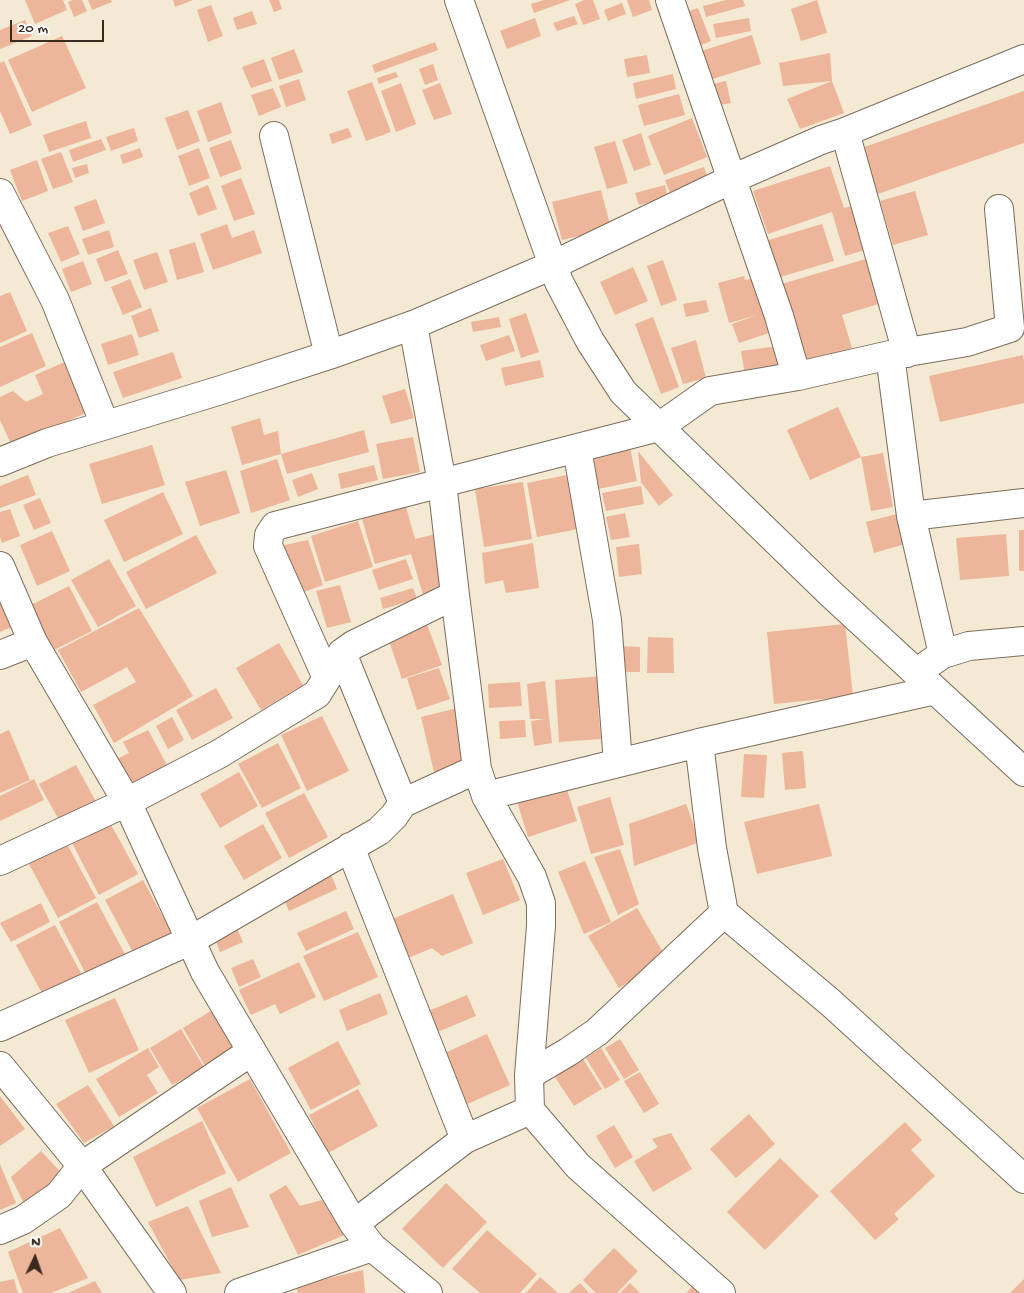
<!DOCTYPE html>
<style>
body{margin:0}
#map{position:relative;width:1024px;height:1293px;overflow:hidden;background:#f4e9d3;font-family:"Gochi Hand",sans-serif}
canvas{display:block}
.north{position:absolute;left:10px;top:1233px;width:50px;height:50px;-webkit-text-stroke:4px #fff;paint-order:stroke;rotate:3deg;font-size:14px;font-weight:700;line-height:20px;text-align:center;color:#3b2a1e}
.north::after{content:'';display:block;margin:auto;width:18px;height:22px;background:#3b2a1e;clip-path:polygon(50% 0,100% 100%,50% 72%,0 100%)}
.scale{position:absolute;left:10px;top:20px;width:94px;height:22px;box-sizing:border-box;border:2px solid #3b2a1e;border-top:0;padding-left:6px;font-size:15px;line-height:18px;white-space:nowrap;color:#3b2a1e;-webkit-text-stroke:4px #fff;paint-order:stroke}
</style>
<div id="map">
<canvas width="1024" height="1293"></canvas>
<div class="north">N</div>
<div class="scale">20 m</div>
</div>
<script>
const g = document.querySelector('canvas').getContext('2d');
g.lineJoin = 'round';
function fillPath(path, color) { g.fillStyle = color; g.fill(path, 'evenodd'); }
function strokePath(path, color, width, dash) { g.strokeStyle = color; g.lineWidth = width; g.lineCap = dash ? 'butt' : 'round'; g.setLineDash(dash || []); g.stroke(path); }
fillPath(new Path2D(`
 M25 0H63L67 10 35 24Z
 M73 0H82L87 11 74 17 68 2Z
 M88 0H111L112 2 92 10Z
 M173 0H193L175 7Z
 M269 0H279L282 9 274 12Z
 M544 0H570L534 13 531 4Z
 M584 0H593L600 19 583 25 575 4Z
 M627 0H649L652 10 633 17Z
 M726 0H743L745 6 706 17 703 6Z
 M817 0 827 33 801 41 791 9Z
 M622 3 626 14 608 21 604 10Z
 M211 5 223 36 208 42 197 10Z
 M698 8 711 41 696 47 683 13Z
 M252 11 257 24 237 30 233 18Z
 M574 16 578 24 557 31 553 23Z
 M535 18 541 36 507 49 500 31Z
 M749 18 751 31 716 38 713 24Z
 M25 20 32 36 0 49V30Z
 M752 35 761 64 709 80 701 51Z
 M62 36 86 88 32 112 8 60Z
 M435 42 438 50 375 73 372 65Z
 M294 49 303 72 279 80 271 58Z
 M830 53 832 81 783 86 779 63Z
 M647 55 650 73 627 77 624 59Z
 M264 59 272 81 251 88 242 67Z
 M4 61 32 125 10 134 0 111V63Z
 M433 64 438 80 425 85 419 69Z
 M396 72 398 77 379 84 377 78Z
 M673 74 676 89 636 99 633 83Z
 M299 79 306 100 286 107 279 86Z
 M726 81 731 103 714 106 709 85Z
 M832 81 844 113 800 129 787 99Z
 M372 82 391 132 366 141 347 91Z
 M401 83 416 124 396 132 381 91Z
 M440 83 452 114 434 120 422 90Z
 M273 88 281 107 259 116 251 95Z
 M1024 91V143L872 196 856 150Z
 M679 94 685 115 644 126 638 105Z
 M221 102 232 133 208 142 197 111Z
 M188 110 200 141 177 150 165 118Z
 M692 118 707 157 664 175 648 136Z
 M86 121 91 138 49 152 43 135Z
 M134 128 138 141 111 151 106 137Z
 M348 128 352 137 332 144 329 134Z
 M641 133 651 165 634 171 622 140Z
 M101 139 106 150 73 162 69 150Z
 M231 140 242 169 220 177 209 148Z
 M615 141 628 183 607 189 594 147Z
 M140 148 143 157 123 164 120 155Z
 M199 148 210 178 189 186 178 156Z
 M61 152 73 182 53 189 41 159Z
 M37 160 48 191 22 201 10 170Z
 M87 164 89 173 75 178 72 168Z
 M830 166 844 208 851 206 865 250 845 256 832 212 768 234 753 191Z
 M704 167 711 188 673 201 665 180Z
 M241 178 255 214 234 221 221 186Z
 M208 185 217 209 198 216 189 193Z
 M665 185 668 198 639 205 635 193Z
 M601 190 611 228 562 240 552 202Z
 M915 191 928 235 893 245 880 201Z
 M96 199 105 223 83 231 74 207Z
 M227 224 232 238 254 230 262 253 213 270 200 234Z
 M822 224 834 261 777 278 765 241Z
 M68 226 80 254 61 262 48 233Z
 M109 230 114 247 88 255 82 239Z
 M195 242 204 272 177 280 169 250Z
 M118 250 128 274 105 282 96 259Z
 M157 252 168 282 144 290 133 260Z
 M869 258 882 303 842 315 852 348 802 364 775 286Z
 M663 260 677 300 661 306 647 266Z
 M83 261 92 284 71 292 62 269Z
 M633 267 648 301 615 315 600 282Z
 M744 276 745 280 755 278 772 332 739 343 732 324 757 315 729 323 718 283Z
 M130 279 142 307 123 315 111 287Z
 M10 292 27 331 0 343V296Z
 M706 300 709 312 686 317 683 304Z
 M151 308 159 331 139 338 131 316Z
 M526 313 539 352 521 358 509 319Z
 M499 317 501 327 473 332 471 322Z
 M653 317 679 387 661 394 635 324Z
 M32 333 46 366 0 387V347Z
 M132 334 139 355 108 365 101 344Z
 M509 335 515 351 486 361 480 345Z
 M696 340 706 378 683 384 671 348Z
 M778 346 780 365 744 370 741 351Z
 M173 352 182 378 123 398 113 372Z
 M1023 355 1024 361V403L940 422 929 376Z
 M74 358 97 408 12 446 0 420V397L13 391 26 402 43 394 35 375Z
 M540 360 544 377 505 386 501 368Z
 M405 389 414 418 391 424 382 396Z
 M838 407 861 457 810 480 787 430Z
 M260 418 264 435 278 431 281 454 242 465 231 427Z
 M364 430 369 452 287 474 281 454Z
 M413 437 420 472 383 479 376 444Z
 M152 445 165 485 102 504 89 464Z
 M630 448 637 481 598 489 591 456Z
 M638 451 673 495 659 506 641 482Z
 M883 453 893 507 871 511 861 457Z
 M277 459 290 500 251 513 240 471Z
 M374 465 378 480 341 489 338 474Z
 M226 470 240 513 200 526 185 482Z
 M312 473 318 489 298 497 292 480Z
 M28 475 36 495 0 508V486Z
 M567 475 573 507 588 527 537 537 527 483Z
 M523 482 532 539 484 547 475 489Z
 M641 486 644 504 606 511 602 493Z
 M163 492 183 534 124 562 104 520Z
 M40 498 51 523 34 530 23 505Z
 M406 507 415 539 436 534 452 591 424 598 411 554 375 564 362 519Z
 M10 509 20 536 2 543 0 537V512Z
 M904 512 912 542 874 553 866 522Z
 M625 513 630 537 611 540 606 517Z
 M358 521 373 567 325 582 311 536Z
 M1019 530H1024V571H1019Z
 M52 531 70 571 37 586 20 545Z
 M1006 534 1009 576 960 580 956 538Z
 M196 535 217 573 146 609 126 572Z
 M308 540 323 585 293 596 276 547Z
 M533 543 539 588 506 593 503 580 485 584 482 553Z
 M639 544 642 574 619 577 616 547Z
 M109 559 136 606 98 627 71 580Z
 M406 559 413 579 379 590 372 570Z
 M340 585 351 622 327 628 316 591Z
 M69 586 92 631 46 654 23 609Z
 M413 588 417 599 383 609 380 598Z
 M0 600 12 627 0 632Z
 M139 608 193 696 114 743 93 705 136 682 127 667 81 692 58 650Z
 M427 624 442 665 402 679 388 638Z
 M845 624 853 696 774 704 767 632Z
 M648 637 673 638 674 673H647Z
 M279 643 303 685 261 710 236 668Z
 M620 646 640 647V672H620Z
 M439 668 450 699 417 710 407 678Z
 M602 676 605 707 598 708 601 739 559 742 555 680Z
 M545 681 552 743 534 746 531 721 545 719H530L527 684Z
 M520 682 522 706 489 708 488 684Z
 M216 688 233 718 192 740 176 710Z
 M461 707 474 762 434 772 421 717Z
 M322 716 349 771 307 791 281 735Z
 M172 717 184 740 168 749 156 726Z
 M525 720 526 737 500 739 499 721Z
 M9 730 30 780 0 793V734Z
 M148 730 167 765 129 786 115 760 129 753 123 742Z
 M278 743 301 788 262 808 238 764Z
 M803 751 806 788 785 790 782 753Z
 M744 754 767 755 764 798 741 797Z
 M76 765 100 809 64 829 39 784Z
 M239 772 258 806 220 828 200 794Z
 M34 779 44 800 0 821V796Z
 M564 780 577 821 528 837 515 795Z
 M304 793 328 837 289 858 265 813Z
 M610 797 624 845 591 854 577 807Z
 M686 804 700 842 634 866 629 824Z
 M819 804 832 856 757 874 744 822Z
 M109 821 138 874 99 895 71 841Z
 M263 824 282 858 244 880 224 846Z
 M67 844 96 898 58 918 29 864Z
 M620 849 639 904 618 915 594 857Z
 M503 859 520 900 483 915 466 873Z
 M585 861 611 922 584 934 558 872Z
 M329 870 337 889 289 911 281 893Z
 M143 880 172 934 134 954 105 900Z
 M453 894 473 943 442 956 432 948 406 959 390 920Z
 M97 902 126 956 87 976 59 922Z
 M41 903 50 922 11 942 0 923Z
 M637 908 667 959 619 988 588 936Z
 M346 911 354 929 306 951 297 933Z
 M235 924 243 942 220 952 213 934Z
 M55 925 84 979 45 999 16 945Z
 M358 932 378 977 324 1001 303 956Z
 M253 959 261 977 239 987 231 968Z
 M299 962 316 997 280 1014 275 1004 251 1015 239 990Z
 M380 993 388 1014 347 1031 339 1010Z
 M467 995 476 1016 435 1033 426 1012Z
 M115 998 139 1050 89 1073 65 1020Z
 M214 1009 237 1047 205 1066 183 1028Z
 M181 1029 204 1067 172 1085 150 1048Z
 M487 1034 510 1085 463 1106 440 1055Z
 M620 1039 639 1070 624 1079 605 1048Z
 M338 1041 361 1084 311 1110 288 1068Z
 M148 1048 159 1067 147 1075 158 1093 119 1117 96 1079Z
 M601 1048 620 1080 605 1089 586 1058Z
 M583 1059 602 1089 574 1106 555 1077Z
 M640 1072 659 1104 644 1113 624 1081Z
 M250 1079 291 1153 238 1182 197 1108Z
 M88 1085 114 1126 84 1143 56 1104Z
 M358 1089 378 1126 328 1153 309 1115Z
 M0 1096 25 1129 0 1146Z
 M749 1114 775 1144 736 1178 710 1149Z
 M202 1121 226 1173 156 1207 133 1157Z
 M905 1122 922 1140 911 1150 935 1176 894 1214 899 1219 875 1240 830 1191Z
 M614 1125 633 1157 615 1168 596 1136Z
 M671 1133 692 1169 653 1192 634 1161 658 1147 652 1139Z
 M41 1151 65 1177 25 1206 11 1177Z
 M780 1158 819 1196 765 1250 727 1212Z
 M0 1164 16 1203 0 1210Z
 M446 1183 487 1222 443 1268 402 1229Z
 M286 1185 300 1206 322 1200 344 1235 298 1255 269 1195Z
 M231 1187 249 1227 212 1237 199 1201Z
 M188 1206 221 1273 179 1280 148 1222Z
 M60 1228 88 1278 51 1293H23L8 1252Z
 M487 1230 537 1274 520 1293H480L452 1269Z
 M614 1248 638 1271 617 1293H596L583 1280Z
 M363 1270 365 1293H298L296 1286Z
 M540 1277 558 1293H526Z
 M14 1279 18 1293H0V1282Z
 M1024 1279V1293H1010Z
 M95 1281 102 1293H68Z
 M580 1283 589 1293H569Z
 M630 1283 640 1293H620Z
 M692 1287 699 1293H686Z`), '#edb59a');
const minor = new Path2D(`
 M459 0 559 282 590 341 623 392 831 594 1024 772
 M670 0 779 316 794 368 798 376 890 355 967 342 1010 328 999 209
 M845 132 907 353
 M274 136 329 355
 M0 193 55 300 105 425
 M413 325 442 483 455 595 477 769 486 796 532 877 541 903V926L529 1075 530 1110 578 1166 721 1293
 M890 355 911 516 943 654
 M577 449 607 620 618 763
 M0 462 47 443 221 390 329 355 413 325 553 265 732 179 821 140 845 132 1024 59
 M911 516 1024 503
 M0 566 33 642 127 802 205 972 354 1224 372 1247 428 1293
 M342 653 403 803
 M0 655 33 642
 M927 665 943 654 969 646 1024 641
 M327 678 268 546 269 535 275 526 659 427 710 391 798 376
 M699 743 712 848 724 913 831 1003 1024 1179
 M486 796 699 743 935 690
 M350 847 465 1139
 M0 861 127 802 219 754 317 694 327 678 342 653 353 645 455 595
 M0 1027 191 940 379 831 394 816 403 803 477 769
 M0 1066 82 1166 172 1293
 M529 1075 568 1052 597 1032 724 913
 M354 1224 465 1139 530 1110
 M0 1230 23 1220 59 1195 82 1166 252 1051
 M239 1293 372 1247`);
strokePath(minor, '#7c6d5d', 30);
strokePath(minor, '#fff', 28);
</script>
